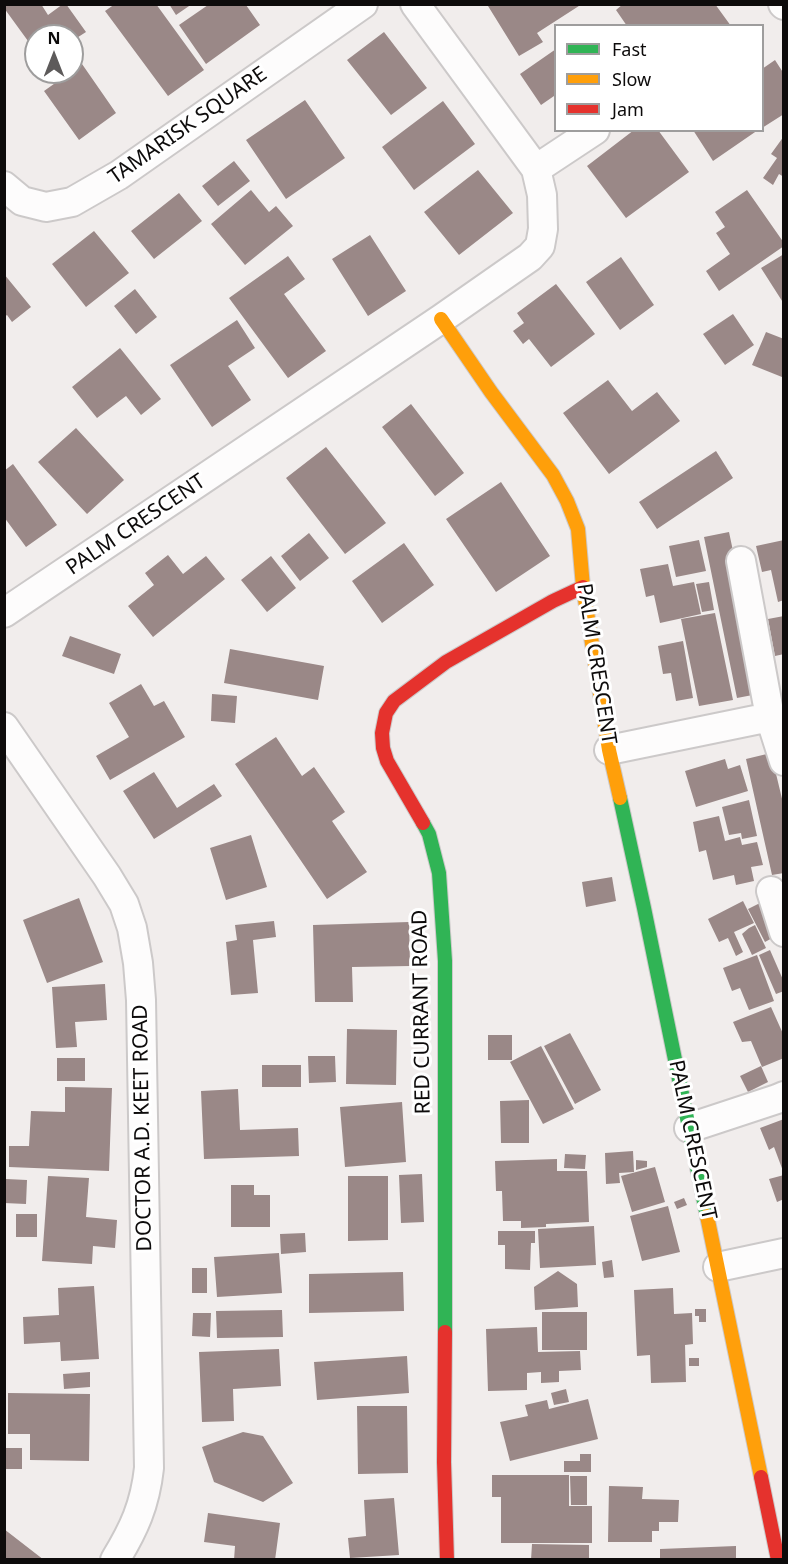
<!DOCTYPE html>
<style>
body{margin:0}
#map{position:relative;width:788px;height:1564px;overflow:hidden;background:#f1edec;font-family:"Noto Sans",sans-serif}
canvas{display:block}
.frame{position:absolute;inset:0;border:6px solid #0d0b0b;pointer-events:none}
.legend{position:absolute;left:554px;top:24px;width:210px;height:108px;box-sizing:border-box;background:#fff;border:2px solid #9e9d9d;margin:0;padding:8px 10px;list-style:none;font-size:18px;color:#0d0b0b}
.legend li{display:flex;align-items:center;gap:12px;height:30px}
.legend b{width:30px;border:2px solid #9e9d9d}
.north{position:absolute;left:24px;top:24px;width:60px;height:60px;box-sizing:border-box;background:#fff;border:2px solid #9e9d9d;border-radius:50%;rotate:0deg;font-size:16px;font-weight:700;line-height:24px;text-align:center;color:#0d0b0b}
.north::after{content:'';display:block;margin:auto;width:21px;height:27px;background:#5d5a5a;clip-path:polygon(50% 0,100% 100%,50% 72%,0 100%)}
</style>
<div id="map">
<canvas width="788" height="1564"></canvas>
<div class="frame"></div>
<ul class="legend">
<li><b style="height:8px;background:#30b455"></b>Fast</li>
<li><b style="height:8px;background:#ff9f0a"></b>Slow</li>
<li><b style="height:8px;background:#e5322d"></b>Jam</li>
</ul>
<div class="north">N</div>
</div>
<script>
const g = document.querySelector('canvas').getContext('2d');
g.lineJoin = 'round';
function fillPath(path, color) { g.fillStyle = color; g.fill(path, 'evenodd'); }
function strokePath(path, color, width, dash) { g.strokeStyle = color; g.lineWidth = width; g.lineCap = dash ? 'butt' : 'round'; g.setLineDash(dash || []); g.stroke(path); }
function drawText(font, color, halo, rows, align = 'center') {
  g.font = font + ' "Noto Sans",sans-serif'; g.lineWidth = 6; g.setLineDash([]); g.textBaseline = 'middle'; g.strokeStyle = halo; g.fillStyle = color; for (const [text, x, y, turn = 0] of rows) {
    g.save(); g.translate(x, y); g.rotate((+turn || 0) * Math.PI / 180); g.textAlign = isNaN(turn) ? turn : align; if (halo) g.strokeText(text, 0, 0); g.fillText(text, 0, 0); g.restore();
  }
}
fillPath(new Path2D(`
 M4 4H41L48 15 63 4H66L86 32 72 41V36H36V52L4 8Z
 M115 4H156L204 70 168 96 105 11Z
 M169 4H192L176 15Z
 M490 4H582L537 33 543 42 519 56 488 6Z
 M623 4H715L731 26H627L616 10Z
 M208 5H246L260 25 206 64 179 25Z
 M384 32 427 88 391 115 347 60Z
 M556 49V99L554 96 541 105 520 74Z
 M775 60 784 74V114L762 128V69Z
 M82 64 116 113 79 140 44 91Z
 M305 100 345 158 286 199 246 140Z
 M443 101 475 144 414 190 382 147Z
 M634 130H658L689 172 626 218 587 166Z
 M693 130H758L713 161Z
 M784 136V177L779 174 773 185 763 178 777 158 771 154Z
 M234 161 250 181 218 206 202 186Z
 M478 170 513 213 459 255 424 212Z
 M251 190 269 212 276 206 293 226 245 265 211 224Z
 M747 190 784 243V246L719 291 706 271 730 254 716 233 725 227 715 212Z
 M179 193 202 221 154 259 131 231Z
 M94 231 129 273 86 307 52 264Z
 M370 235 406 291 368 316 332 259Z
 M784 254V304L761 268Z
 M288 256 305 279 284 294 326 351 288 378 229 298Z
 M621 257 654 305 620 330 586 282Z
 M4 274 31 307 12 322 7 315 4 317Z
 M556 284 595 334 551 367 529 339 523 344 513 331 524 323 517 313Z
 M135 289 157 317 136 334 114 306Z
 M733 314 754 345 725 365 703 334Z
 M237 320 255 348 228 366 251 400 212 427 170 365Z
 M766 332 784 339V374L782 377 752 365Z
 M120 348 161 399 141 415 126 396 97 418 72 387Z
 M608 380 632 411 657 392 680 421 609 474 563 413Z
 M411 404 464 473 435 496 382 427Z
 M76 428 124 480 87 514 38 462Z
 M326 447 386 523 345 554 286 478Z
 M716 451 733 478 657 529 639 502Z
 M13 464 57 525 26 547 4 517V471Z
 M501 482 550 556 496 592 446 519Z
 M729 532 763 693 737 698 704 537Z
 M309 533 329 558 300 581 281 556Z
 M699 540 706 571 676 577 669 546Z
 M784 540V600L778 602 771 570 762 572 756 546Z
 M404 543 434 585 382 623 352 581Z
 M168 555 183 574 206 556 225 579 153 637 128 606 154 585 145 573Z
 M271 556 296 588 267 612 241 580Z
 M668 564 673 586 694 582 701 614 660 623 654 595 646 597 640 569Z
 M709 582 714 610 702 612 696 584Z
 M715 613 733 700 699 706 681 619Z
 M784 616V654L775 656 768 619Z
 M70 636 121 654 114 674 62 656Z
 M683 641 693 698 676 701 671 673 663 674 658 646Z
 M230 649 324 666 318 700 224 683Z
 M141 684 154 706 164 701 185 737 110 780 96 756 129 737 109 703Z
 M212 694 237 696 235 723 211 721Z
 M276 737 302 776 314 767 345 812 332 821 367 872 327 899 235 764Z
 M771 753 784 807V873L772 875 746 759Z
 M725 759 728 769 740 765 748 791 696 807 685 771Z
 M154 772 177 808 214 784 222 796 154 839 123 791Z
 M749 800 757 836 742 839 741 833 729 835 722 807Z
 M719 816 725 841 740 837 742 845 757 842 763 865 751 867 754 881 736 885 734 875 713 880 706 850 699 852 693 822Z
 M251 835 267 887 226 900 210 848Z
 M612 877 616 901 586 907 582 882Z
 M79 898 103 962 47 983 23 920Z
 M743 901 754 923 734 932 743 952 736 956 728 938 719 942 708 919Z
 M764 901 769 909 763 915 774 937 765 942 748 909Z
 M274 921 276 937 253 940 258 993 231 995 226 942 237 940 235 925Z
 M409 922 410 966 352 967 353 1002H315L313 925Z
 M755 925 766 948 752 955 742 934 749 928Z
 M770 950 784 982V991L776 994 759 955Z
 M757 955 774 1001 749 1010 740 988 732 991 723 968Z
 M105 984 107 1020 75 1022 77 1047 56 1048 52 987Z
 M771 1007 784 1036V1058L762 1067 751 1041 742 1042 733 1022Z
 M347 1029 397 1030 396 1085 346 1084Z
 M570 1033 601 1090 575 1104 544 1046Z
 M488 1035H512V1060H488Z
 M541 1046 574 1109 543 1124 510 1062Z
 M308 1056H335L336 1082 309 1083Z
 M57 1058H85V1081H57Z
 M262 1065H301V1087H262Z
 M761 1066 768 1082 748 1092 740 1076Z
 M65 1087 112 1088 109 1171 9 1167V1146H29L31 1111 65 1112Z
 M238 1089 240 1130 298 1128 299 1156 204 1159 201 1091Z
 M529 1100V1143H501L500 1101Z
 M402 1102 406 1162 345 1167 340 1107Z
 M784 1119V1171H783L774 1147 769 1150 760 1128Z
 M633 1151 634 1172 619 1173 620 1183 606 1184 605 1153Z
 M565 1154 586 1155 585 1169 564 1168Z
 M557 1159V1171H587L589 1222 546 1224V1227L521 1228V1221H503L502 1191H496L495 1161Z
 M636 1160 647 1161V1167L636 1170Z
 M655 1167 665 1202 632 1212 621 1176Z
 M422 1174 424 1222 401 1223 399 1175Z
 M784 1175V1199L777 1202 769 1179Z
 M48 1176 89 1178 86 1217 117 1220 115 1248 93 1246 92 1264 42 1261Z
 M348 1176H388V1240L348 1241Z
 M6 1179 27 1180 26 1204 4 1203Z
 M231 1185H254V1195H270V1227H231Z
 M684 1198 687 1205 677 1209 674 1202Z
 M668 1206 680 1252 642 1261 630 1216Z
 M16 1214H37V1237H16Z
 M594 1226 596 1265 540 1268 538 1229Z
 M498 1231H535V1243H531L530 1270 505 1269V1245H498Z
 M305 1233 306 1252 281 1254 280 1234Z
 M279 1253 282 1293 217 1297 214 1257Z
 M612 1260 614 1277 604 1278 602 1262Z
 M192 1268H207V1293H192Z
 M558 1271 577 1284 578 1307 535 1310 534 1287Z
 M403 1272 404 1311 309 1313V1274Z
 M94 1286 99 1359 61 1361 60 1342 24 1344 23 1317 59 1315 58 1288Z
 M673 1288 674 1314 692 1313 693 1344 685 1345 686 1382 651 1383 650 1355 637 1356 634 1290Z
 M695 1309H706V1322H699V1316H695Z
 M282 1310 283 1337 217 1338 216 1311Z
 M542 1312H587V1350H542Z
 M193 1313H211L210 1337 192 1336Z
 M537 1327 538 1352 580 1351 581 1370 559 1371V1382L541 1383V1372L527 1373V1390L488 1391 486 1329Z
 M279 1349 281 1386 233 1389 234 1421 202 1422 199 1352Z
 M407 1356 409 1393 317 1400 314 1362Z
 M689 1358H699V1366H689Z
 M90 1372V1387L64 1389 63 1374Z
 M566 1389 569 1402 554 1405 551 1393Z
 M8 1393 90 1394 89 1461 30 1460V1434H8Z
 M588 1399 598 1439 510 1461 500 1422 528 1416 525 1405 547 1400 549 1409Z
 M357 1406H407L408 1473 358 1474Z
 M243 1432 263 1436 293 1483 263 1502 214 1482 202 1447Z
 M4 1448H22V1469H4Z
 M580 1454H591V1472H564V1461H580Z
 M492 1475H569V1506H592V1543H501V1497H492Z
 M570 1476H587V1505H571Z
 M609 1486 643 1487 642 1499 679 1500 678 1522H659V1531H652V1542H608Z
 M394 1498 399 1555 350 1558 348 1538 366 1536 364 1500Z
 M208 1513 280 1523 275 1560H234L235 1546 204 1542Z
 M4 1529 44 1560H4Z
 M532 1544 589 1545V1560H531Z
 M736 1546V1560H660V1549Z`), '#9a8887');
const street = new Path2D(`
 M783 4 784 5
 M536 169 595 130
 M4 186 22 201 46 207 72 202 119 175 363 4
 M741 561 770 717 784 761
 M4 613 441 319 530 257 540 246 543 229 542 195 536 169 415 4
 M4 727 107 876 124 904 132 928 138 963 141 1000 149 1468C145 1505 134 1529 115 1560
 M609 750 770 717
 M771 891 784 932
 M689 1128 777 1099 784 1096
 M718 1267 784 1253`);
const fast = new Path2D(`
 M620 798 644 908 707 1216
 M423 823 429 834 439 873 445 961V1332`);
const slow = new Path2D(`
 M441 319 491 392 553 475 567 501 578 529 583 587 609 750 620 798
 M707 1216 761 1477`);
const jam = new Path2D(`
 M423 823 387 761 383 748 382 733 386 713 394 701 446 662 553 601 583 587
 M445 1332 444 1462 447 1560
 M761 1477 778 1560`);
strokePath(street, '#ccc9c9', 32);
strokePath(fast, '#ccc9c9', 16);
strokePath(slow, '#ccc9c9', 16);
strokePath(jam, '#ccc9c9', 16);
strokePath(street, '#fdfcfc', 28);
strokePath(fast, '#30b455', 14);
strokePath(slow, '#ff9f0a', 14);
strokePath(jam, '#e5322d', 14);
drawText('21px', '#0d0b0b', '#fff', [
 ["TAMARISK SQUARE",188,126,-35],
 ["PALM CRESCENT",136,525,-34],
 ["PALM CRESCENT",596,664,81],
 ["RED CURRANT ROAD",422,1012,-91],
 ["DOCTOR A.D. KEET ROAD",143,1128,-91],
 ["PALM CRESCENT",692,1140,78]
]);
</script>
